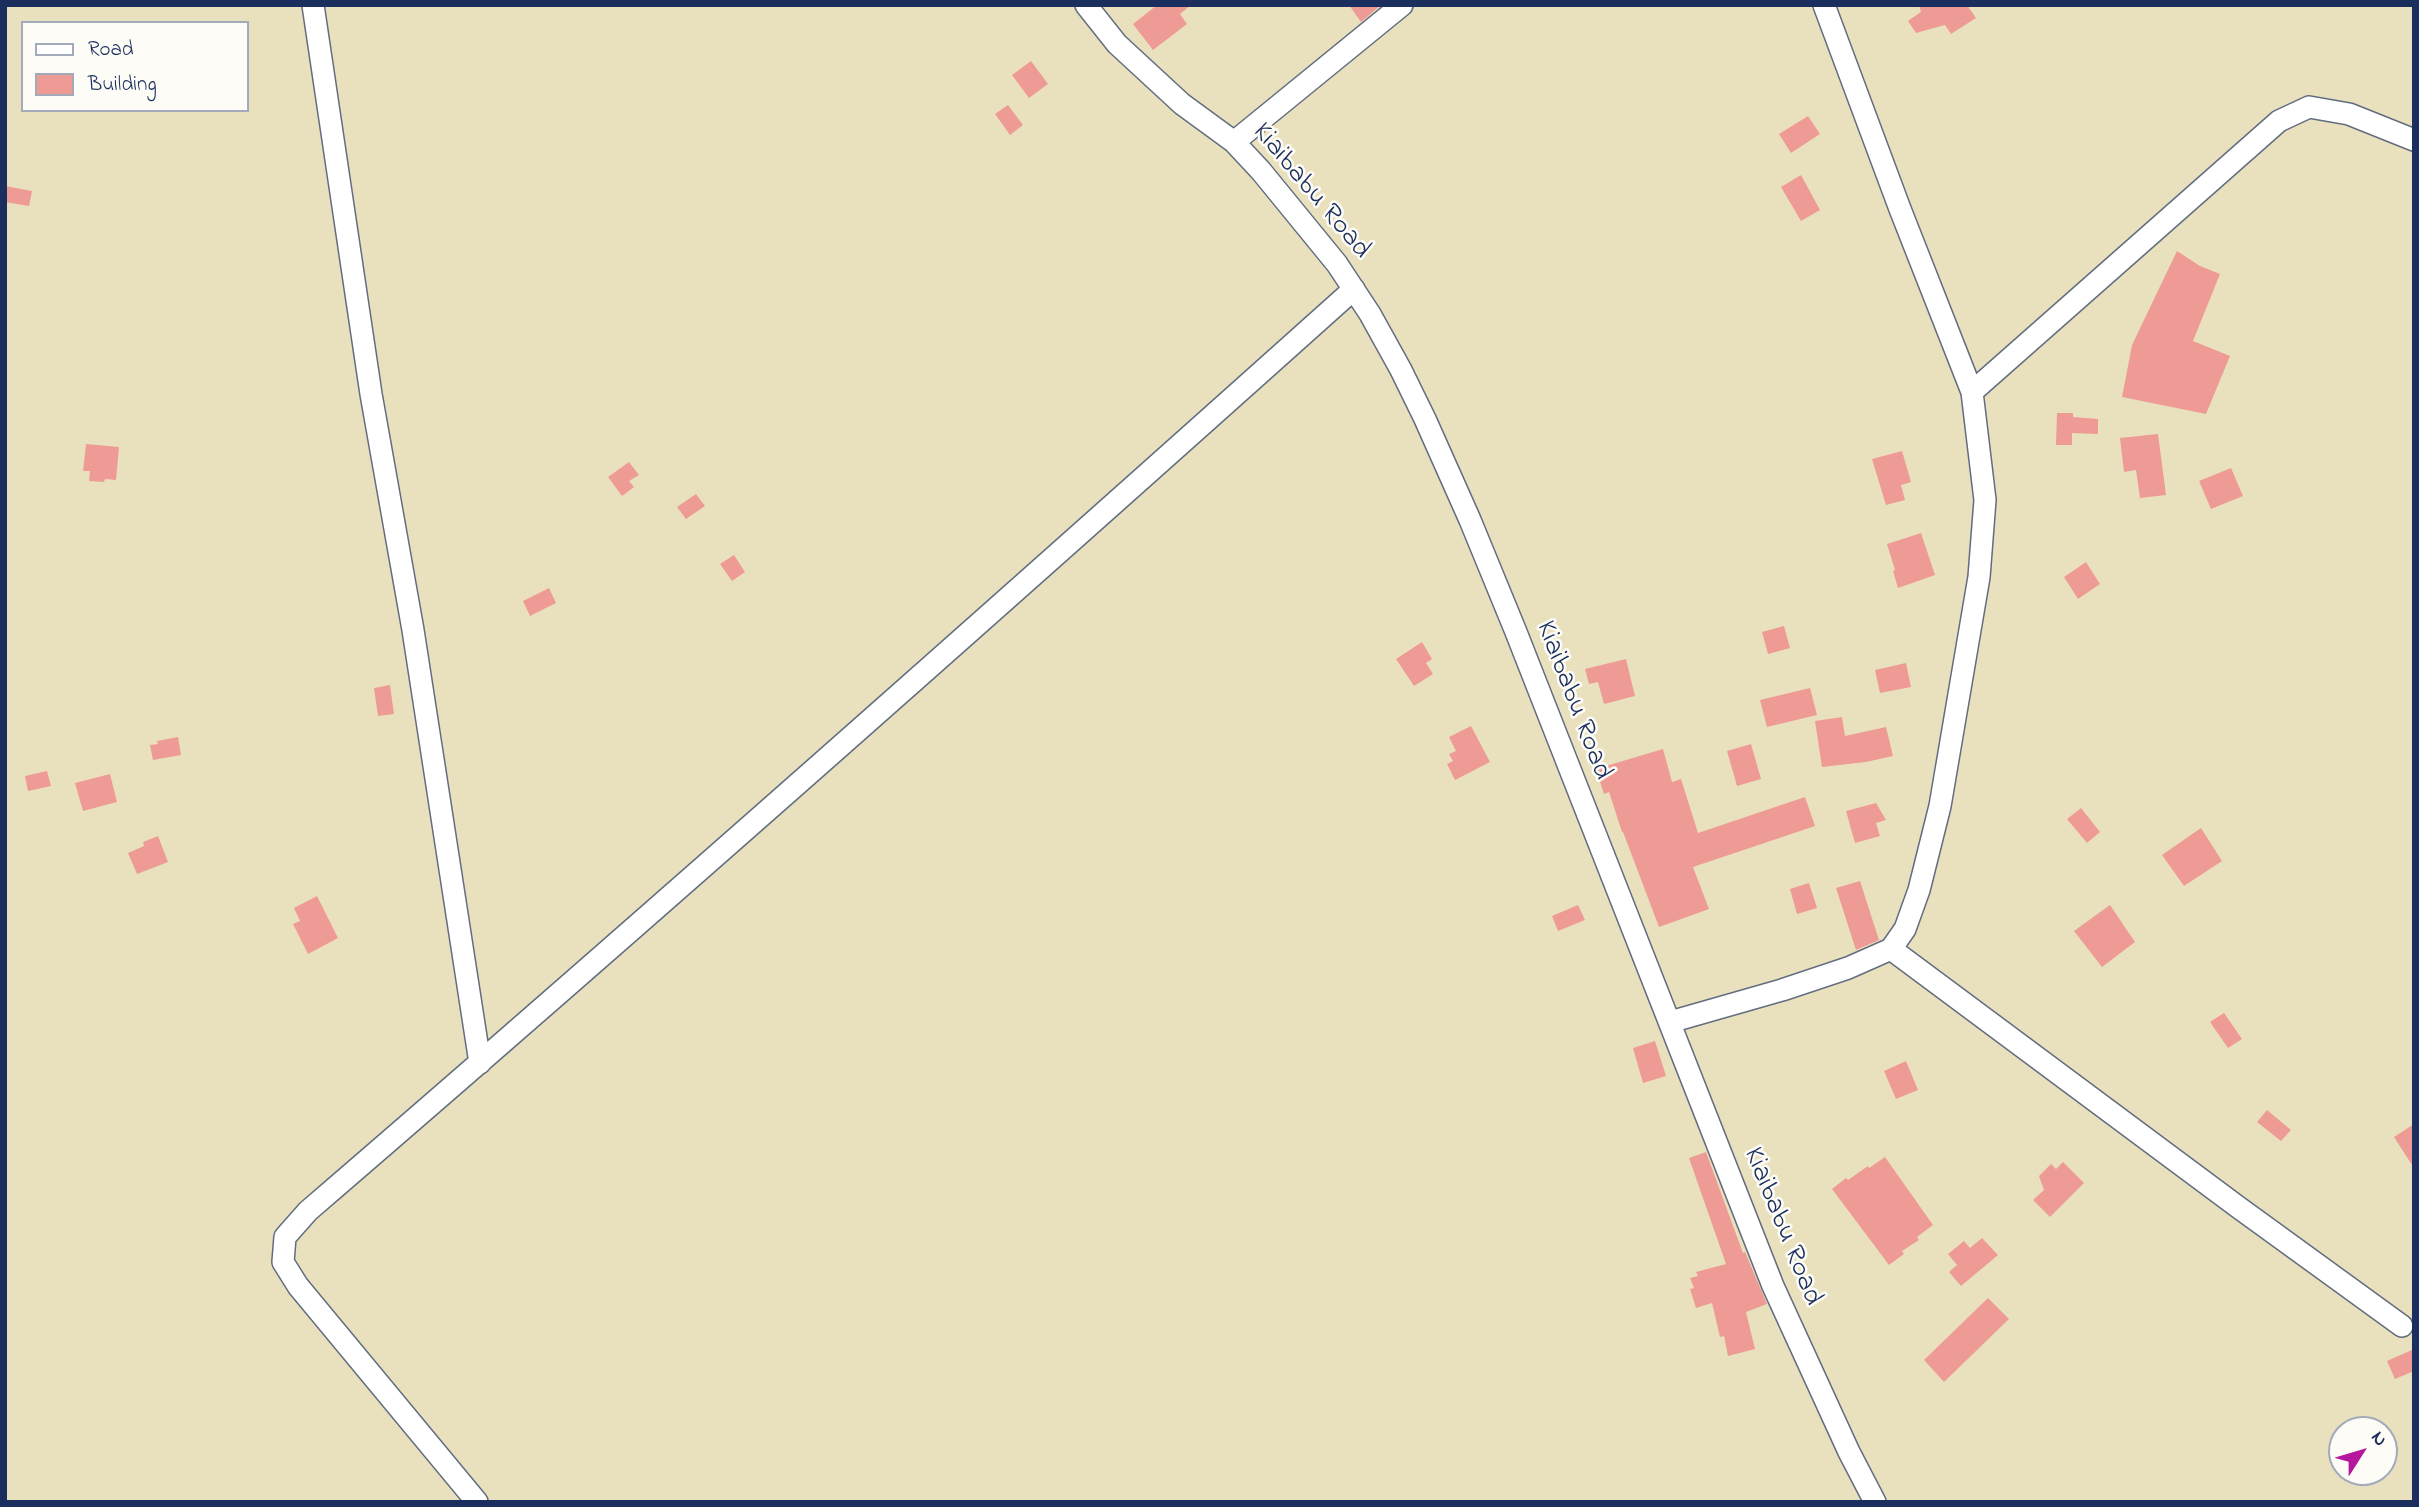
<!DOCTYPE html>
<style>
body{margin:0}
#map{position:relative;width:2419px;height:1507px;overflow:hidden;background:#e9e1be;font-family:"Indie Flower",sans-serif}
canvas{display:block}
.frame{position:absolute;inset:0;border:7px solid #1b2f5e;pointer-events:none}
.legend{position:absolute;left:21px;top:21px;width:228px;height:91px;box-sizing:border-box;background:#fdfcf7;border:2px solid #a3aaba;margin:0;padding:9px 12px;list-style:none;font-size:21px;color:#1b2f5e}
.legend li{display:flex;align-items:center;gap:14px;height:35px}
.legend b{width:35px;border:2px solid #a3aaba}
.north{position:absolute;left:2328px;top:1416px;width:70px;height:70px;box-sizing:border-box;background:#fdfcf7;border:2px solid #a3aaba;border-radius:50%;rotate:53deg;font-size:19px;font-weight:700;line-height:28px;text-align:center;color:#1b2f5e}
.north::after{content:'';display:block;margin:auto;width:24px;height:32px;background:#b5179e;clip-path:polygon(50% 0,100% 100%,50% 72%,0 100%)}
</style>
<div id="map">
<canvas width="2419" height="1507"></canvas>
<div class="frame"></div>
<ul class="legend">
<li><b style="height:9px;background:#fff"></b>Road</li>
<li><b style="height:19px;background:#ee9b95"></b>Building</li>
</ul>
<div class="north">N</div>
</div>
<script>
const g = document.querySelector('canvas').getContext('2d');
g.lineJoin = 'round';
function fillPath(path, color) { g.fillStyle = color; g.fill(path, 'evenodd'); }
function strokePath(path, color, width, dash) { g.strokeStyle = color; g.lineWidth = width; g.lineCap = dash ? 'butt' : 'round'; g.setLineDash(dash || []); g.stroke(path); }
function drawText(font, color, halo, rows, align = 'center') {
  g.font = font + ' "Indie Flower",sans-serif'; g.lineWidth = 5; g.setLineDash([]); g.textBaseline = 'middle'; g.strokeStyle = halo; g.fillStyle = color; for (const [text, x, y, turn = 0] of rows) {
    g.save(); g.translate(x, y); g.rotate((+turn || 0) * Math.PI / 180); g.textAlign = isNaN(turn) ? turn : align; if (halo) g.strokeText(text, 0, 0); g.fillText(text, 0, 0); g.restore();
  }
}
fillPath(new Path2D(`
 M1157 5H1191L1180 14 1187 24 1153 50 1133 24Z
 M1349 5H1381L1361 22Z
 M1919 5H1967L1976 18 1951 34 1945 25 1916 33 1908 21 1921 12Z
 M1031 61 1048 84 1029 98 1012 75Z
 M1008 105 1023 125 1010 135 995 114Z
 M1808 116 1820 134 1791 153 1779 134Z
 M1801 175 1820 210 1801 221 1781 187Z
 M5 186 32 191 29 206 5 202Z
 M2177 251 2200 266 2220 274 2193 341 2230 356 2206 414 2122 397 2132 345Z
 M2057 413H2073V417L2098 419V434L2072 433V445H2056Z
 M2158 434 2166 495 2140 498 2136 470 2124 472 2120 438Z
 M86 444 119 447 116 480 105 479 104 482 89 481 90 471H83Z
 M1902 451 1911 482 1901 485 1905 500 1886 505 1872 459Z
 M629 462 639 475 629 481 634 487 622 496 608 477Z
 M2231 468 2243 496 2211 509 2199 481Z
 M696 494 705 506 686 519 677 507Z
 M1921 533 1935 575 1898 588 1893 571 1895 570 1887 544Z
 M734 555 745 572 732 581 720 564Z
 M2086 562 2100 584 2078 599 2064 577Z
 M549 588 556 603 530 616 523 601Z
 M1784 626 1790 648 1768 654 1762 632Z
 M1422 642 1432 659 1426 663 1433 674 1414 686 1396 659Z
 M1626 659 1635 696 1604 704 1598 682 1589 684 1585 669Z
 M1906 663 1911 687 1880 693 1875 670Z
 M390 685 394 714 378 716 374 688Z
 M1810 688 1817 715 1767 727 1760 700Z
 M1842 717 1845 736 1886 727 1893 756 1866 762 1822 767 1815 721Z
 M1471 726 1490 762 1455 780 1447 764 1453 761 1449 754 1456 751 1449 737Z
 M178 737 181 755 153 760 150 745 158 744 157 741Z
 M1751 744 1761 779 1737 786 1727 751Z
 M1663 749 1672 782 1681 779 1698 833 1805 797 1815 826 1693 867 1709 909 1659 927 1623 832H1622L1609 792 1604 794 1596 769Z
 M47 771 51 786 28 791 25 776Z
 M110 774 117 802 83 811 75 783Z
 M1876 803 1886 820 1876 823 1880 836 1855 843 1846 811Z
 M2081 808 2100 832 2087 843 2067 819Z
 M2201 828 2222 861 2184 886 2162 855Z
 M158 836 168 862 137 874 128 853 144 846 143 842Z
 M1860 881 1879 940 1856 950 1836 888Z
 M1809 883 1817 908 1797 914 1790 889Z
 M317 896 338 938 308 954 293 924 300 921 294 908Z
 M1578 905 1585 920 1558 931 1552 916Z
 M2110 905 2135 942 2102 967 2074 931Z
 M2224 1013 2242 1039 2228 1048 2210 1022Z
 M1655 1041 1666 1076 1643 1083 1633 1048Z
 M1906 1061 1918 1090 1896 1099 1884 1071Z
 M2267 1110 2291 1130 2281 1141 2257 1122Z
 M2414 1124V1168L2394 1137Z
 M1706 1152 1743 1253 1745 1252 1767 1304 1746 1312 1755 1349 1728 1356 1724 1336 1720 1337 1712 1303 1696 1308 1690 1289 1694 1288 1690 1278 1698 1276 1696 1272 1726 1264 1689 1158Z
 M1885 1157 1933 1225 1917 1237 1919 1240 1902 1251 1904 1254 1889 1265 1832 1189 1846 1178 1848 1180 1868 1166 1869 1168Z
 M2063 1162 2084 1183 2050 1217 2033 1200 2044 1190 2039 1176 2051 1164 2056 1169Z
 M1982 1238 1998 1255 1961 1286 1949 1272 1957 1265 1948 1254 1964 1241 1970 1248Z
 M1988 1298 2009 1319 1944 1382 1924 1360Z
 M2414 1349V1371L2395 1379 2387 1361Z`), '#ee9b95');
const street = new Path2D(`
 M313 5 371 394 413 630 480 1063
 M1086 5 1117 44 1182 104 1234 142 1261 171 1337 264 1370 314 1401 370 1425 419 1470 520 1516 632 1773 1286 1849 1452 1875 1502
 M1824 5 1900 209 1972 392
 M1234 142 1402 5
 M1891 949 2238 1207 2402 1326
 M1670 1022 1782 990 1848 968 1891 949 1905 929 1919 890 1940 806 1979 577 1985 500 1972 392 2279 121 2309 107 2349 114 2414 140
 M477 1502 298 1286 283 1262 285 1237 308 1211C660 908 1008 599 1354 289`);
strokePath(street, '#636d80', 24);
strokePath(street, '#fff', 21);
drawText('28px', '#1b2f5e', '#fdfcf7', [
 ["Kiaibabu Road",1310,192,50],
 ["Kiaibabu Road",1572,701,69],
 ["Kiaibabu Road",1781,1227,68]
]);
</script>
